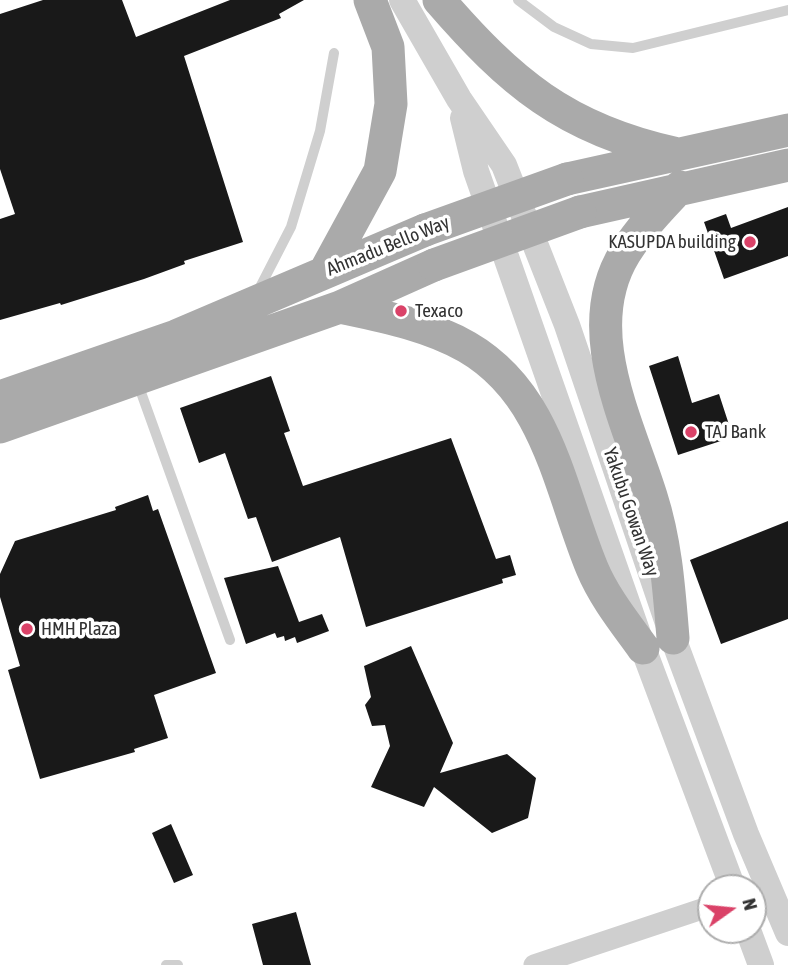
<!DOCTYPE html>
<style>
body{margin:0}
#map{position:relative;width:788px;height:965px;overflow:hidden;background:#fff;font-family:"Asap Condensed",sans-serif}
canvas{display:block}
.north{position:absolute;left:697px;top:874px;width:70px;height:70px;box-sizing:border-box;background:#fff;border:2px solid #adadad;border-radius:50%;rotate:75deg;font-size:19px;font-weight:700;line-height:28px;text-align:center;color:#323232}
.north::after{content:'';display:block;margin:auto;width:24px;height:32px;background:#da4268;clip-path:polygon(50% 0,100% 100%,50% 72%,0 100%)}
</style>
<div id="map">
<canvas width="788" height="965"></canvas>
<div class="north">N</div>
</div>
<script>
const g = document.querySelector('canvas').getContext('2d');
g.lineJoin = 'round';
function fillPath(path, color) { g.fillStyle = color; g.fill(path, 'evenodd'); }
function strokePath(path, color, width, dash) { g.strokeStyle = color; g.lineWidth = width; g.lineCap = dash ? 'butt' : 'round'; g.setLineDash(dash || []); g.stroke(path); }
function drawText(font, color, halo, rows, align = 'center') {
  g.font = font + ' "Asap Condensed",sans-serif'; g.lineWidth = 7; g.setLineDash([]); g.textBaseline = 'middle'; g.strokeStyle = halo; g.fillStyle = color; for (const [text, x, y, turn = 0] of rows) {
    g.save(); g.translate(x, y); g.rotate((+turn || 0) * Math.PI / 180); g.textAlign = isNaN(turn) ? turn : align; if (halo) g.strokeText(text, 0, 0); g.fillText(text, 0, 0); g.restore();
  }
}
fillPath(new Path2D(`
 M43 0H122L136 37 230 0H304L279 14 281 18 184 56 243 242 184 261 185 264 144 279 61 305 60 303 0 320V219L15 214 0 169V14Z
 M788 207V256L724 279 704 222 726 214 731 228Z
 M678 356 692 403 719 394 733 437 678 455 649 366Z
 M271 376 290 431 284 433 303 486 451 438 496 559 510 555 516 575 502 579 503 583 366 627 340 537 272 562 256 517 248 519 225 453 199 463 180 408Z
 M148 495 153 511 158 509 216 673 154 695 168 738 134 749 135 752 40 779 8 670 20 666 0 597V574L15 541 116 510 115 507Z
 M788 521V619L721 644 690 560Z
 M278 566 299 622 322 614 329 631 297 643 295 637 285 641 284 636 277 638 275 633 246 644 224 578Z
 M411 646 453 743 440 773 507 754 536 778 528 818 492 833 434 787 424 807 371 787 390 746 385 725 372 726 365 705 371 697 364 666Z
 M171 824 193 875 174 883 152 833Z
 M296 912 311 965H263L252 924Z`), '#191919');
strokePath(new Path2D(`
 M518 0 554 27 591 44 633 48 788 10
 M257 293 291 227 320 131 334 53
 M138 384 230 640
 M166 965H178`), '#cfcfcf', 10);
strokePath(new Path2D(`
 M534 965 711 906`), '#cfcfcf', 21);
strokePath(new Path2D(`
 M402 0 459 99 504 165 567 325 673 638 746 834 788 933
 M463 118 476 171 643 648 733 888
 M748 930 761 965`), '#cfcfcf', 26);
strokePath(new Path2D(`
 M439 0C510 82 565 129 674 153
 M567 179 788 130
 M580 212 788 165
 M326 270 380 171 391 104 388 47 370 0
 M340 307C382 316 429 325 467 347 548 394 559 488 592 568 604 597 625 623 643 648
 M0 397 176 336 425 230
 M0 427 340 307 434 265
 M673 638C669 589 666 543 651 496 628 422 578 329 625 253 640 229 660 208 680 187`), '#aaa', 33);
strokePath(new Path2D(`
 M425 230 567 179
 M434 265 580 212`), '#aaa', 33);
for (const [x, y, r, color] of [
 [750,242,7,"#da4268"],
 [401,311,7,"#da4268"],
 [691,432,7,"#da4268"],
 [27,629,7,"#da4268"]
]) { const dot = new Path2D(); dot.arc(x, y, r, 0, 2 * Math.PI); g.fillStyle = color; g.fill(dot); strokePath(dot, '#fff', 2.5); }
drawText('19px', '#323232', '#fff', [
 ["KASUPDA building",736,242,"right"],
 ["Texaco",415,311],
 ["TAJ Bank",705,432],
 ["HMH Plaza",41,629]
], 'left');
drawText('19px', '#323232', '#fff', [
 ["Ahmadu Bello Way",388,246,-22],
 ["Yakubu Gowan Way",631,512,71]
]);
</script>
